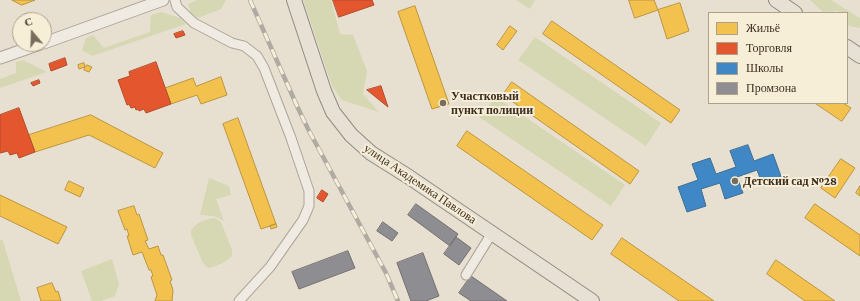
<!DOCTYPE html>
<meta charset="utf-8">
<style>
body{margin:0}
#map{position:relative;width:860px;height:301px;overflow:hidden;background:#e7e0d1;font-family:"Crimson Pro",serif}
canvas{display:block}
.legend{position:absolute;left:708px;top:12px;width:140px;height:92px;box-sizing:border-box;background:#f7eed8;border:1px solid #ada18e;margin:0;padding:5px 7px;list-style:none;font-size:12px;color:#3d2e20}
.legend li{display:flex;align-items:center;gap:8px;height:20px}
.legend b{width:20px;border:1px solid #ada18e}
.north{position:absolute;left:12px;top:12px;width:40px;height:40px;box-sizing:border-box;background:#f7eed8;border:1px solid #ada18e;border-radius:50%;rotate:341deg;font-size:11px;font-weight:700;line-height:16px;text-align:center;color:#3d2e20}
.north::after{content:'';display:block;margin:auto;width:14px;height:18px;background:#786c5e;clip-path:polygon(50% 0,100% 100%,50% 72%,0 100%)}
</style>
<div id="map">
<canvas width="860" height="301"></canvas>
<ul class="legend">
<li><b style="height:11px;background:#f2c14e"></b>Жильё</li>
<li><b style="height:11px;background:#e4572e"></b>Торговля</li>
<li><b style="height:11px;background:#3f88c5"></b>Школы</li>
<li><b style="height:11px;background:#8d8d92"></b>Промзона</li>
</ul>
<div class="north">С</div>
</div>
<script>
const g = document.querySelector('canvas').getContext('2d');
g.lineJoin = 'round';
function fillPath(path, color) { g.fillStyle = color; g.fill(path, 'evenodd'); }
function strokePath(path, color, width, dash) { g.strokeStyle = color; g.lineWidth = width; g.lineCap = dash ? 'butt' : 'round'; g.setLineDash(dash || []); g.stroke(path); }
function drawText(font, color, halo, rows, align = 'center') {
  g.font = font + ' "Crimson Pro",serif'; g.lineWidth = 4; g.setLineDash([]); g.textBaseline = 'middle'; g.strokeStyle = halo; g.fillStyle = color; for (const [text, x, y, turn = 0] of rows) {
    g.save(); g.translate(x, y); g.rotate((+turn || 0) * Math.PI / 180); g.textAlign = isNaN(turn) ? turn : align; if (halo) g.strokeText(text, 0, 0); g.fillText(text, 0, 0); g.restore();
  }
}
fillPath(new Path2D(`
 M197 0H226L221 9 198 18 191 13 188 4Z
 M303 0H331L340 34 353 35 367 71 363 94 379 112 342 100 332 86Z
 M516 0H535L530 9Z
 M810 0H831L860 18V28L849 26 847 23V13H839L838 11 823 12Z
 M161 12 180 18 186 24 92 56 82 50 86 38 93 35 104 48 150 32 151 15Z
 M535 37 661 123 646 146 518 60Z
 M23 60 47 72 0 88V79L16 73V62Z
 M496 97 625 185 611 206 479 117Z
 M209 178 229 186 231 195 216 199 224 221 214 216 200 215Z
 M215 218 221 222 232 250V256C226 262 216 267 208 268L203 263 191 235V230C197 222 205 219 215 218Z
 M0 239 3 241 21 301H0Z
 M112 259 119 284 115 296 101 301H92L81 271Z`), '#d6d7b3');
const homes = new Path2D(`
 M12 0H35L22 5Z
 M629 0H654L658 10 635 18Z
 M680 3 689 31 667 39 658 10Z
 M415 6 449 104 432 109 398 12Z
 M552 21 680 110 671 123 543 34Z
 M510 26 517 31 503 50 497 45Z
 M84 63 85 67 79 69 78 65Z
 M87 65 92 67 89 72 84 70Z
 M221 77 227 95 201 104 197 95 171 104 165 88 193 78 196 86Z
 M512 82 639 171 630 184 503 95Z
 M815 103H843L851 108 842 121Z
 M91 115 163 153 155 168 89 135 35 152 29 135Z
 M238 118 276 224 261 229 223 124Z
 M467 131 603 225 592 240 457 146Z
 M841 159 855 168 835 198 821 188Z
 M69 181 84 188 80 197 65 190Z
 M860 186V196L856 193Z
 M0 195 67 227 58 244 0 216Z
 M815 204 860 235V256L805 218Z
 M134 206 137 215 139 214 148 240 145 241 149 249 158 246 161 255H163L172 280 170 281 173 290 172 301H155L157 295 151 277 153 276 151 270H149L142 252 133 255 127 236H129L127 229 125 230 118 211Z
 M276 224 277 227 271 229 270 226Z
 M622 238 714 301H679L611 254Z
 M776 260 835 301H805L767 274Z
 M52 283 56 292 58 291 61 301H41L37 288Z`);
fillPath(homes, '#f2c14e');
strokePath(homes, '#bc9540', 1);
const shops = new Path2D(`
 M333 0H372L374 5 339 17Z
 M183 31 185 35 176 38 174 34Z
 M65 58 67 65 51 71 49 64Z
 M156 62 171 104 146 113 144 109 139 111 138 109 136 110 135 107 131 108 129 104 127 105 118 80 130 76 129 72Z
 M39 80 40 83 33 86 31 83Z
 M381 86 388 107 367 90Z
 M19 108 35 152 19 158 17 153 10 155 8 151 0 153V115Z
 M322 190 328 194 323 202 317 198Z`);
fillPath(shops, '#e4572e');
strokePath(shops, '#b24b2a', 1);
const schools = new Path2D(`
 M748 145 754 161 773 154 782 179 763 186 757 170 737 177 743 193 725 199 720 183 701 189 706 206 687 212 678 187 698 180 692 164 710 158 716 174 736 167 730 151Z`);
fillPath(schools, '#3f88c5');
strokePath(schools, '#3e6d94', 1);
const industry = new Path2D(`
 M416 204 458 234 450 246 408 215Z
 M383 222 398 233 392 241 377 231Z
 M456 237 471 248 459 265 444 254Z
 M348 251 355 268 299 289 292 272Z
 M423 253 439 296 426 301H411L397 263Z
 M471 276 507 301H471L459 293Z`);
fillPath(industry, '#8d8d92');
strokePath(industry, '#757070', 1);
const minor = new Path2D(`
 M175 0 177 7 194 23 232 43 244 46 257 56 264 68 291 138 309 191V206L303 220 270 267 239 301
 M466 275 492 233`);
const tertiary = new Path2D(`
 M44 43 163 0
 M0 58 40 44`);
const primary = new Path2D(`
 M294 0 324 91 333 112 351 135 371 153 409 177 592 301
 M776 0 795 13
 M847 47 860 56`);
strokePath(minor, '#ada599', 11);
strokePath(tertiary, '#ada599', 13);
strokePath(primary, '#928b80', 16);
strokePath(minor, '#efebe3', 9);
strokePath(tertiary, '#efebe3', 11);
strokePath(primary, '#e6e1d4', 14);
const rail = new Path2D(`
 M250 0 297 106 308 129 386 273 398 301`);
strokePath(rail, '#afaaa2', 4.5);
strokePath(rail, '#f7eed8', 3, [9]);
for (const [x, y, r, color] of [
 [443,103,4,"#786c5e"],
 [735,181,4,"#786c5e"]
]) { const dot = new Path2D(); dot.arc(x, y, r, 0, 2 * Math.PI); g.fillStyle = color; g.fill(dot); strokePath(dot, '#f7eed8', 1.5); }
drawText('bold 12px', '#3d2e20', '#f7eed8', [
 ["Участковый",451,96],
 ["пункт полиции",451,110],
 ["Детский сад №28",743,181]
], 'left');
drawText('12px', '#3d2e20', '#f7eed8', [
 ["улица Академика Павлова",420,184,34]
]);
</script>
